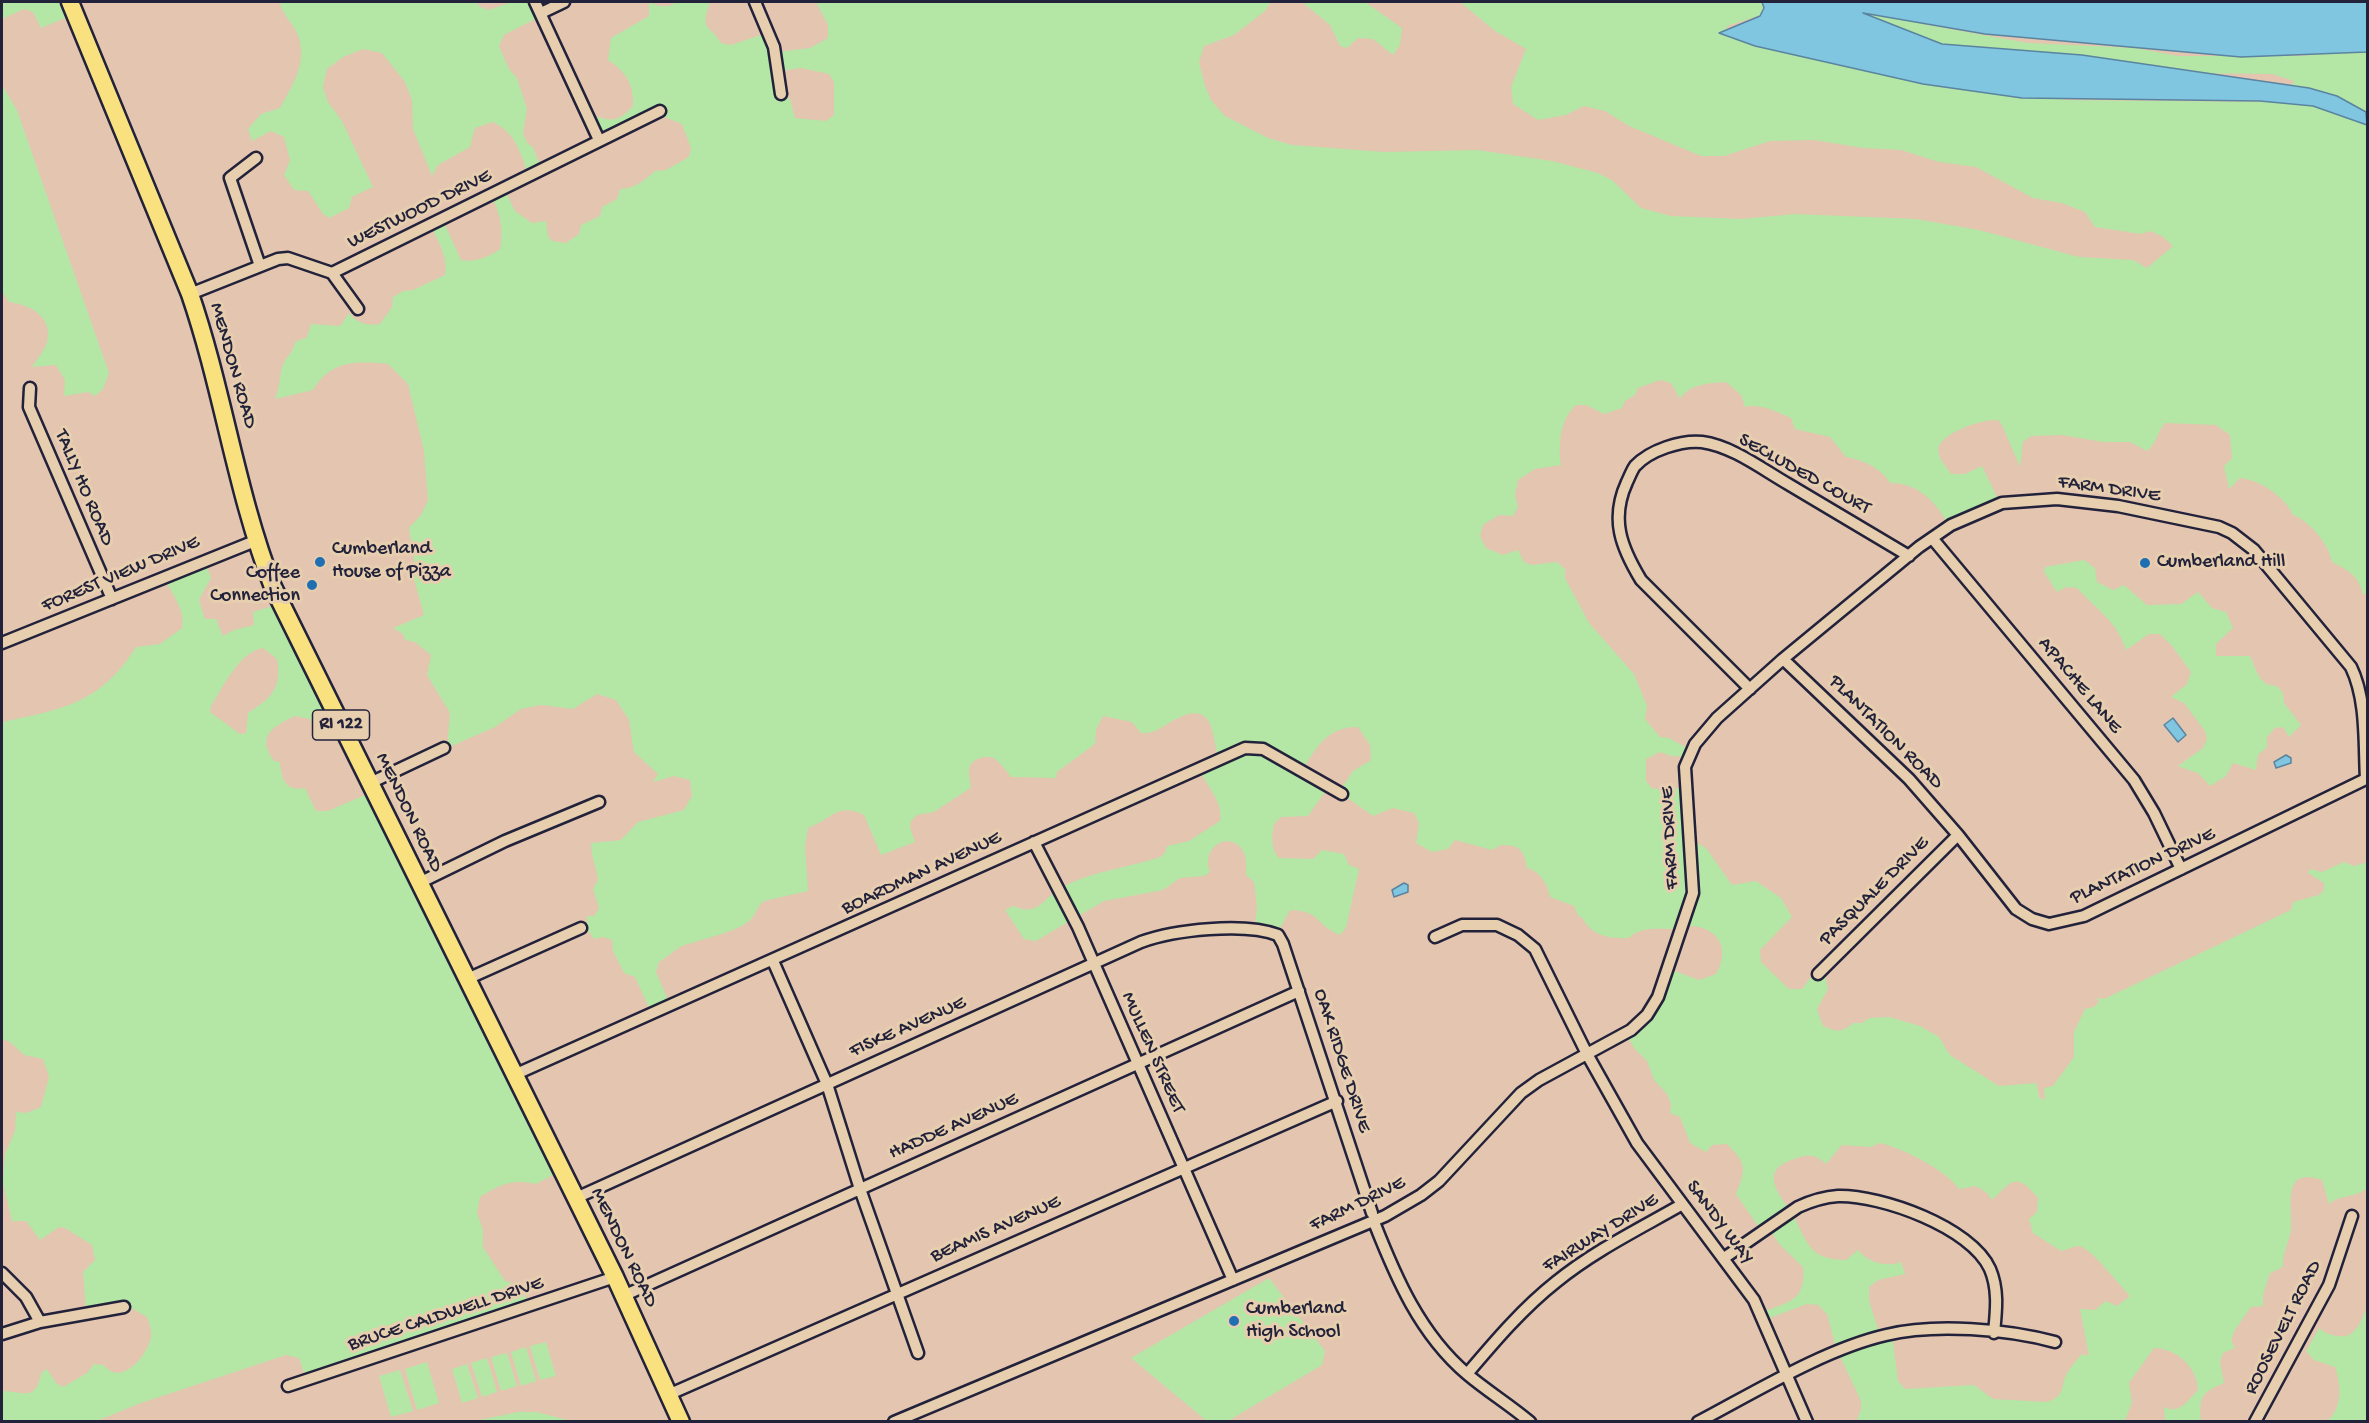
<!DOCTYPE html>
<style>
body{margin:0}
#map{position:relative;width:2369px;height:1423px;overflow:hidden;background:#e4c5b0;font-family:"Gochi Hand",sans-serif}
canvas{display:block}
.frame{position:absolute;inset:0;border:3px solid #22223b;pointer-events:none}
</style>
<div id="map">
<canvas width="2369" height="1423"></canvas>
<div class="frame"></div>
</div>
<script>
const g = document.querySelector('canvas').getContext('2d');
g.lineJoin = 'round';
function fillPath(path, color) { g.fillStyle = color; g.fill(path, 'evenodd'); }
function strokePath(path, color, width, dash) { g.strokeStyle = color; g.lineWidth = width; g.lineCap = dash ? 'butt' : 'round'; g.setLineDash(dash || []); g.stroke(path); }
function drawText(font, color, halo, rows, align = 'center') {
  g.font = font + ' "Gochi Hand",sans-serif'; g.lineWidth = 6; g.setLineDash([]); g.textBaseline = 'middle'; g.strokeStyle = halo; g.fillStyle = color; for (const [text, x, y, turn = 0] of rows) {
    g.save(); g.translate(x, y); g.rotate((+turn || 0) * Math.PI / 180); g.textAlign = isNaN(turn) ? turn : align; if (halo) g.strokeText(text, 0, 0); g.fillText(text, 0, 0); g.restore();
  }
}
fillPath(new Path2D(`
 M2 2H73L77 13 41 28 33 12 24 9 2 19Z
 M280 2H476L480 7 489 10 511 2H537L543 15 504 35 499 46 509 69 517 78 527 109 523 134 528 144 533 147 541 168 527 171C519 149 515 133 493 122L475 128 470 147 438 165 432 176 413 129 412 100 405 82 382 53 363 49 343 57 327 69 323 87 328 102 342 121 373 187 352 197 349 208 329 218 323 214 308 191 294 190 284 175 290 160 284 137 271 131 252 141 248 129 261 114 280 108C293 84 310 59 296 31 290 20 282 14 280 2Z
 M649 2 659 6H669L676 2H710C700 32 708 22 721 43L731 45 770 32 777 52 810 48 828 38V25L816 2H1271L1265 11 1234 35 1204 46 1199 62 1205 86 1211 100 1225 116 1268 138 1292 145 1385 152 1477 150 1552 161 1598 173 1612 180 1641 208 1671 216 1740 219 1796 214 1916 219 1979 230 2079 257 2133 260 2147 268 2173 246 2162 236 2150 231 2141 234 2095 227 2085 212 2062 203 2033 198 1976 167 1939 162 1901 150 1863 148 1814 140 1770 141 1724 156H1701L1629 126 1605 111 1584 106 1566 115 1538 120 1513 104 1511 87 1526 49 1495 31 1460 2H1761L1766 7 1761 15 1727 26V31L2065 100 2266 102 2284 98 2294 81 2272 74 2177 73 1951 49 1870 18 1868 14 1883 13 1922 24 2028 43 2135 48 2178 56H2299L2367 51V594H2363C2359 576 2348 570 2332 562 2329 544 2309 521 2293 515 2285 497 2260 480 2240 478L2229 489 2224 466 2232 458 2230 435 2216 425 2165 423C2157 432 2157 443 2147 451L2130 442H2103L2062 435 2031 436 2023 442 2020 467 2002 425 1998 420C1982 419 1942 432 1938 449L1940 458 1951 474H1965L1982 466 2000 503 1948 524C1936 502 1917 482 1890 483 1881 468 1863 460 1846 457L1830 437 1795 429 1791 418C1776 412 1761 403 1745 407L1741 395 1726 382C1710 383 1689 384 1680 399L1671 383 1660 380 1638 388 1635 395 1625 401 1622 408 1604 414 1586 405H1576C1560 419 1558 445 1561 465L1535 469 1518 480 1515 495 1518 507 1513 516 1499 515 1483 525 1480 536 1486 548 1503 555 1518 550 1524 562 1532 565 1557 562 1565 569V578L1589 623 1634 674 1647 706 1645 719 1660 737 1669 738 1691 750 1689 757 1671 756 1660 752 1646 759V781L1652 788 1662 790 1686 787 1694 841 1706 848 1732 885 1756 881 1781 898 1792 917 1760 950 1761 962 1789 989H1802L1814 973 1823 966 1828 989 1817 1009 1823 1026C1837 1032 1841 1033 1853 1023H1862L1869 1018 1889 1017 1920 1026 1939 1037 1950 1055 1999 1086 2036 1083 2040 1099H2045L2044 1088 2053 1086 2074 1057V1032L2085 1009 2094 1007 2099 1002 2097 998 2104 999 2291 910 2293 902 2319 895 2324 890V883L2308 873 2310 869 2322 872 2344 862 2354 866 2367 862V1188C2354 1199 2340 1194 2329 1204L2322 1180C2280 1165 2293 1209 2291 1230 2289 1243 2282 1253 2283 1267L2270 1273 2263 1295V1306L2251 1307 2235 1330 2231 1340 2235 1348 2223 1353 2220 1362 2224 1383C2204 1391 2198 1397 2201 1419L2193 1421H2165L2164 1407C2180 1415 2187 1401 2198 1390 2198 1368 2176 1348 2154 1348L2129 1383 2132 1402 2125 1421 1869 1422 1857 1419 1861 1410V1401L1836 1348 1827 1314 1818 1305 1807 1304 1767 1319 1763 1312C1791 1301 1806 1300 1803 1267L1780 1245 1768 1227 1760 1229 1736 1194C1746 1168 1747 1164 1727 1144L1712 1145 1706 1152 1690 1143 1680 1117 1670 1113 1671 1104 1667 1094 1654 1080 1647 1061 1634 1048 1625 1032 1642 1018 1669 969 1699 980 1716 974C1730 950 1720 928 1691 926 1685 926 1679 929 1672 929 1656 929 1640 927 1629 938 1610 939 1591 936 1582 917H1579L1574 906 1550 897C1548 885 1540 871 1527 868 1524 850 1520 845 1501 845L1492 850 1455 840 1448 849 1432 852 1416 843 1419 823 1414 813 1393 808 1373 816 1339 792 1353 771 1371 760 1370 745 1358 727C1327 727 1318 746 1303 769L1328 788 1308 816 1281 817 1274 824C1272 836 1270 848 1279 858L1313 859 1322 850 1344 854 1349 865 1359 869 1346 928 1340 935C1315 925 1322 911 1290 910L1278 932 1255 928 1257 906 1254 882 1246 875C1246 867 1247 857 1243 851 1231 830 1200 846 1210 872L1204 876 1180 878 1163 890 1104 901 1036 941 1024 939 1005 910 1013 906C1039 917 1042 899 1061 888 1091 871 1128 868 1160 857L1165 853 1167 846 1189 841 1220 821C1224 802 1205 784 1198 767L1217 754C1215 745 1214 735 1211 726 1199 697 1168 726 1155 731 1151 733 1146 733 1141 733L1132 722 1103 716 1096 730 1095 744 1057 772 1056 778 1011 777C1007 772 1000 762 995 759 991 756 985 757 980 758 965 763 969 774 971 786L969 789 934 812 917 815 911 821 910 827 915 842 881 855 864 815C838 802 832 819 808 828L805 846 808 891 764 901C756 907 756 916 748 922 735 932 699 940 682 946 674 950 668 957 659 962L656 972 670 1004 650 1010 635 977 624 973 613 951 612 940 603 937 594 939 587 929V916H594L599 908 593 889 598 880C596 866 591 856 591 843L621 840 638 822 684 810 692 796 690 780 674 776 653 782 658 774 634 752 629 720 616 700 597 694 573 709 541 705 521 709 495 727 447 748 450 713 427 675 431 655 415 642 405 640 403 634 393 628 424 615 412 572 416 570 409 528 421 515 428 500 424 451 408 384 388 364C356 361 331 360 313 390L275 399C280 388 279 376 283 364 287 356 293 353 295 342L307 337 311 324 340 326 349 313C357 323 366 326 380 324L392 307 393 297 403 291 413 290 445 275C449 257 437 240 430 224L442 218 461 260C475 263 489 257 500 249 504 231 500 214 493 199L506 192 515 211 532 223 546 221 548 236 552 241 566 243 579 234 581 225 600 216 602 207 617 199 620 189C634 189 645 180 655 171L666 170 689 157 691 148 682 124 654 113 601 138 588 114C611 121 616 124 633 106 634 84 626 72 608 60L611 38 649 16ZM801 68 829 74 834 82V115L826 121 795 118 790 99 782 93 780 71ZM1880 1143C1902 1148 1946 1170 1959 1189L1976 1186 1987 1193 1992 1200C2013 1180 2016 1172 2038 1198L2037 1212 2029 1219 2033 1233 2061 1251C2067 1250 2073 1246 2079 1246 2090 1247 2120 1286 2130 1296L2117 1306 2106 1301 2095 1310 2080 1309 2089 1356 2082 1354C2077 1360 2071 1366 2067 1373 2060 1386 2066 1396 2047 1402L1993 1399 1974 1385 1905 1389 1898 1381 1892 1334 1880 1335 1869 1301V1287L1878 1280 1905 1274 1901 1262C1886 1268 1868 1262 1858 1250L1846 1260C1835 1260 1821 1258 1813 1250 1805 1241 1799 1227 1794 1217 1779 1193 1756 1170 1797 1158 1810 1154 1816 1155 1826 1164L1842 1145 1871 1147Z
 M1302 2H1365L1402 28 1400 45 1393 55 1373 39 1358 38 1347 48 1340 46 1330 25Z
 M2 85 17 110 109 373 103 389 95 396 88 392 64 396 65 380 56 365 32 367C36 360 45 350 47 342 53 316 30 305 9 302L2 291Z
 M203 556 211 578 199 600 205 619H216L223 636 234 630 254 625 253 612 279 604 341 726 319 737 310 719 295 716C272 727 256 736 274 761L280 762C281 779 286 792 305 788L316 811H328L374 791 561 1171 536 1184C512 1179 501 1184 480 1197L477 1213 483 1230V1247L505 1281 520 1285 528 1303 304 1373 299 1358 286 1355 138 1404 97 1421H2V1391C22 1391 36 1403 41 1373L47 1369 56 1383 63 1387 87 1373 94 1364 104 1365C121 1388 149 1354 151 1336 152 1330 149 1323 147 1317L124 1304 86 1310 83 1272 95 1260 92 1245 65 1228 59 1227 40 1240 26 1221H12L3 1183 5 1154 15 1131 16 1112 26 1113 41 1107 49 1077 43 1059 24 1055 10 1042 2 1039V722C63 709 100 704 136 647L160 644 182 628C186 608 169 591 162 573ZM263 648 277 659C282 689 271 698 248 713L246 733 240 734 210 712 211 706C224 686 238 653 263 648Z
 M2084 560 2095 568 2097 582 2113 590 2124 585 2147 605 2181 604 2198 592 2212 608 2226 612 2233 628 2216 644V656H2250C2257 671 2259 686 2277 686L2283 693 2284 703 2301 725 2289 737 2283 727 2275 728 2267 737V747L2258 755 2256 770 2233 763 2226 776 2210 786 2198 773 2180 767 2178 766 2203 748 2207 739 2205 731 2184 703 2171 697 2187 684 2191 672 2172 646 2160 634H2149L2126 650C2117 621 2097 610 2077 588L2066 587 2057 592 2044 572 2045 567Z
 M1269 1278 1325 1351 1322 1365 1228 1421 1208 1422 1131 1358Z
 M2367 1308V1421H2327C2343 1408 2341 1385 2335 1367L2314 1360 2306 1351 2319 1328C2325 1333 2330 1335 2337 1336 2356 1339 2360 1322 2367 1308Z
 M546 1342 556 1376 540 1380 530 1346Z
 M526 1347 536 1381 521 1386 511 1352Z
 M507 1353 517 1386 501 1391 491 1357Z
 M487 1358 497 1392 482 1397 471 1363Z
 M427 1362 439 1403 417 1410 405 1369Z
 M467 1364 478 1398 462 1403 452 1369Z
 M400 1370 413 1411 391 1417 379 1376Z
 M518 1412H537L571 1421H475Z`), '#b4e6a6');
const water = new Path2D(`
 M1762 2H2367V52L2241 57 1985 34 1863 13 1942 44 2082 55 2309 88 2337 96 2366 112 2367 125 2313 106 2260 101 2022 98 1923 84 1755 46 1719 33 1760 16 1764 8Z
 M2173 718 2186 735 2178 742 2164 725Z
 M2286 755 2291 758V763L2276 768 2274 762Z
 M1404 883 1408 885V892L1394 897 1392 890Z`);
fillPath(water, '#80c6e1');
strokePath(water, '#5a849f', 1.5);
const street = new Path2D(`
 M535 2 599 140
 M755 2 774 47 781 94
 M541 13 564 2
 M256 158 230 178 260 266
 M332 273 358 309
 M190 294 278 259 288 258 332 273 660 111
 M30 388 29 407 112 599
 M1932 538 2134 780 2154 813 2181 869
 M2 643 255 541
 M1783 659 1909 779 1958 835 2016 909 2032 919 2049 924 2084 916 2368 778
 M1750 689 1641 580C1621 547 1610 519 1627 482 1629 478 1632 470 1635 466 1650 450 1681 440 1702 442 1732 446 1762 469 1788 484 1828 508 1869 532 1909 556
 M370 783 444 748
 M1034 842 1078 927 1233 1280
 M419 883 505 841 599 802
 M1435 937 1462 925H1497L1518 935 1535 949 1587 1054 1637 1143 1754 1300 1807 1422
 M773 961 827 1084 860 1189 918 1353
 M1818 974 1958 835
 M467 979 581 928
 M514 1075 1245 748 1263 749 1342 794
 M576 1198 1141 942C1174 930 1244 922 1278 935L1283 944 1372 1213
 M1374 1222C1396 1278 1420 1334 1467 1374 1487 1391 1510 1405 1530 1422
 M1724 1258 1798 1207C1811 1201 1823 1197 1838 1196 1881 1195 1971 1227 1990 1269 1999 1290 1996 1312 1994 1333
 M2 1273 26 1297 40 1322
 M623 1296 1299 991
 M2 1334 40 1322 124 1307
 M1467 1374C1495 1341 1523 1308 1556 1282 1594 1251 1639 1229 1681 1205
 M288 1386 615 1277
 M670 1394 1337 1101
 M894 1422 1385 1216 1421 1195 1439 1181 1521 1093 1539 1080 1631 1030 1647 1015 1658 997 1693 893 1685 767 1695 744 1717 718 1783 659 1919 547 1951 525 2002 503 2057 499 2118 506 2219 527 2232 533 2254 550 2351 667C2367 700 2364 743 2366 779
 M1698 1422C1755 1392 1825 1349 1886 1335 1935 1323 2007 1329 2055 1342
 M2255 1422 2329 1285 2352 1216`);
const primary = new Path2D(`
 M70 2 190 294C223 390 236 492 273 587L615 1277 681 1422`);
strokePath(street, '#22223b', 15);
strokePath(primary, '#22223b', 21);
strokePath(street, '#e7ceaf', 10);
strokePath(primary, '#fae180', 16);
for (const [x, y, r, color] of [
 [320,562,6,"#1f6fb2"],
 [2145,563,6,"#1f6fb2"],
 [312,585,6,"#1f6fb2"],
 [1234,1321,6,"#1f6fb2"]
]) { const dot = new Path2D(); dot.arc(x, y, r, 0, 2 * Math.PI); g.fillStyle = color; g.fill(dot); strokePath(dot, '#e7ceaf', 2); }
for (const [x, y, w] of [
 [341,725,57]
]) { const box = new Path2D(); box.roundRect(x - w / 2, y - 15, w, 30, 4.5); g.fillStyle = '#e7ceaf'; g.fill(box); strokePath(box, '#22223b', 1.5); }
drawText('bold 18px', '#22223b', null, [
 ["RI 122",341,725]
]);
drawText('20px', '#22223b', '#e7ceaf', [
 ["WESTWOOD DRIVE",420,210,-26],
 ["MENDON ROAD",232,366,74],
 ["SECLUDED COURT",1804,475,29],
 ["TALLY HO ROAD",83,488,67],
 ["FARM DRIVE",2109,490,8],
 ["FOREST VIEW DRIVE",121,575,-23],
 ["APACHE LANE",2079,686,50],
 ["PLANTATION ROAD",1885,733,45],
 ["MENDON ROAD",408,813,64],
 ["FARM DRIVE",1671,838,-93],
 ["PLANTATION DRIVE",2143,867,-25],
 ["BOARDMAN AVENUE",922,874,-25],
 ["PASQUALE DRIVE",1875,892,-45],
 ["FISKE AVENUE",908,1028,-24],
 ["MULLEN STREET",1152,1053,66],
 ["OAK RIDGE DRIVE",1341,1061,72],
 ["HADDE AVENUE",954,1127,-24],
 ["FARM DRIVE",1358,1205,-26],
 ["SANDY WAY",1719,1223,53],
 ["BEAMIS AVENUE",996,1230,-24],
 ["FAIRWAY DRIVE",1601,1234,-32],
 ["MENDON ROAD",623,1248,64],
 ["BRUCE CALDWELL DRIVE",446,1315,-18],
 ["ROOSEVELT ROAD",2284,1328,-63]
]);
drawText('20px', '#22223b', '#e7ceaf', [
 ["Cumberland",332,550],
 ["House of Pizza",332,573],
 ["Cumberland Hill",2157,563],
 ["Coffee",300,574,"right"],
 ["Connection",300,597,"right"],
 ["Cumberland",1246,1310],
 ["High School",1246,1333]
], 'left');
</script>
